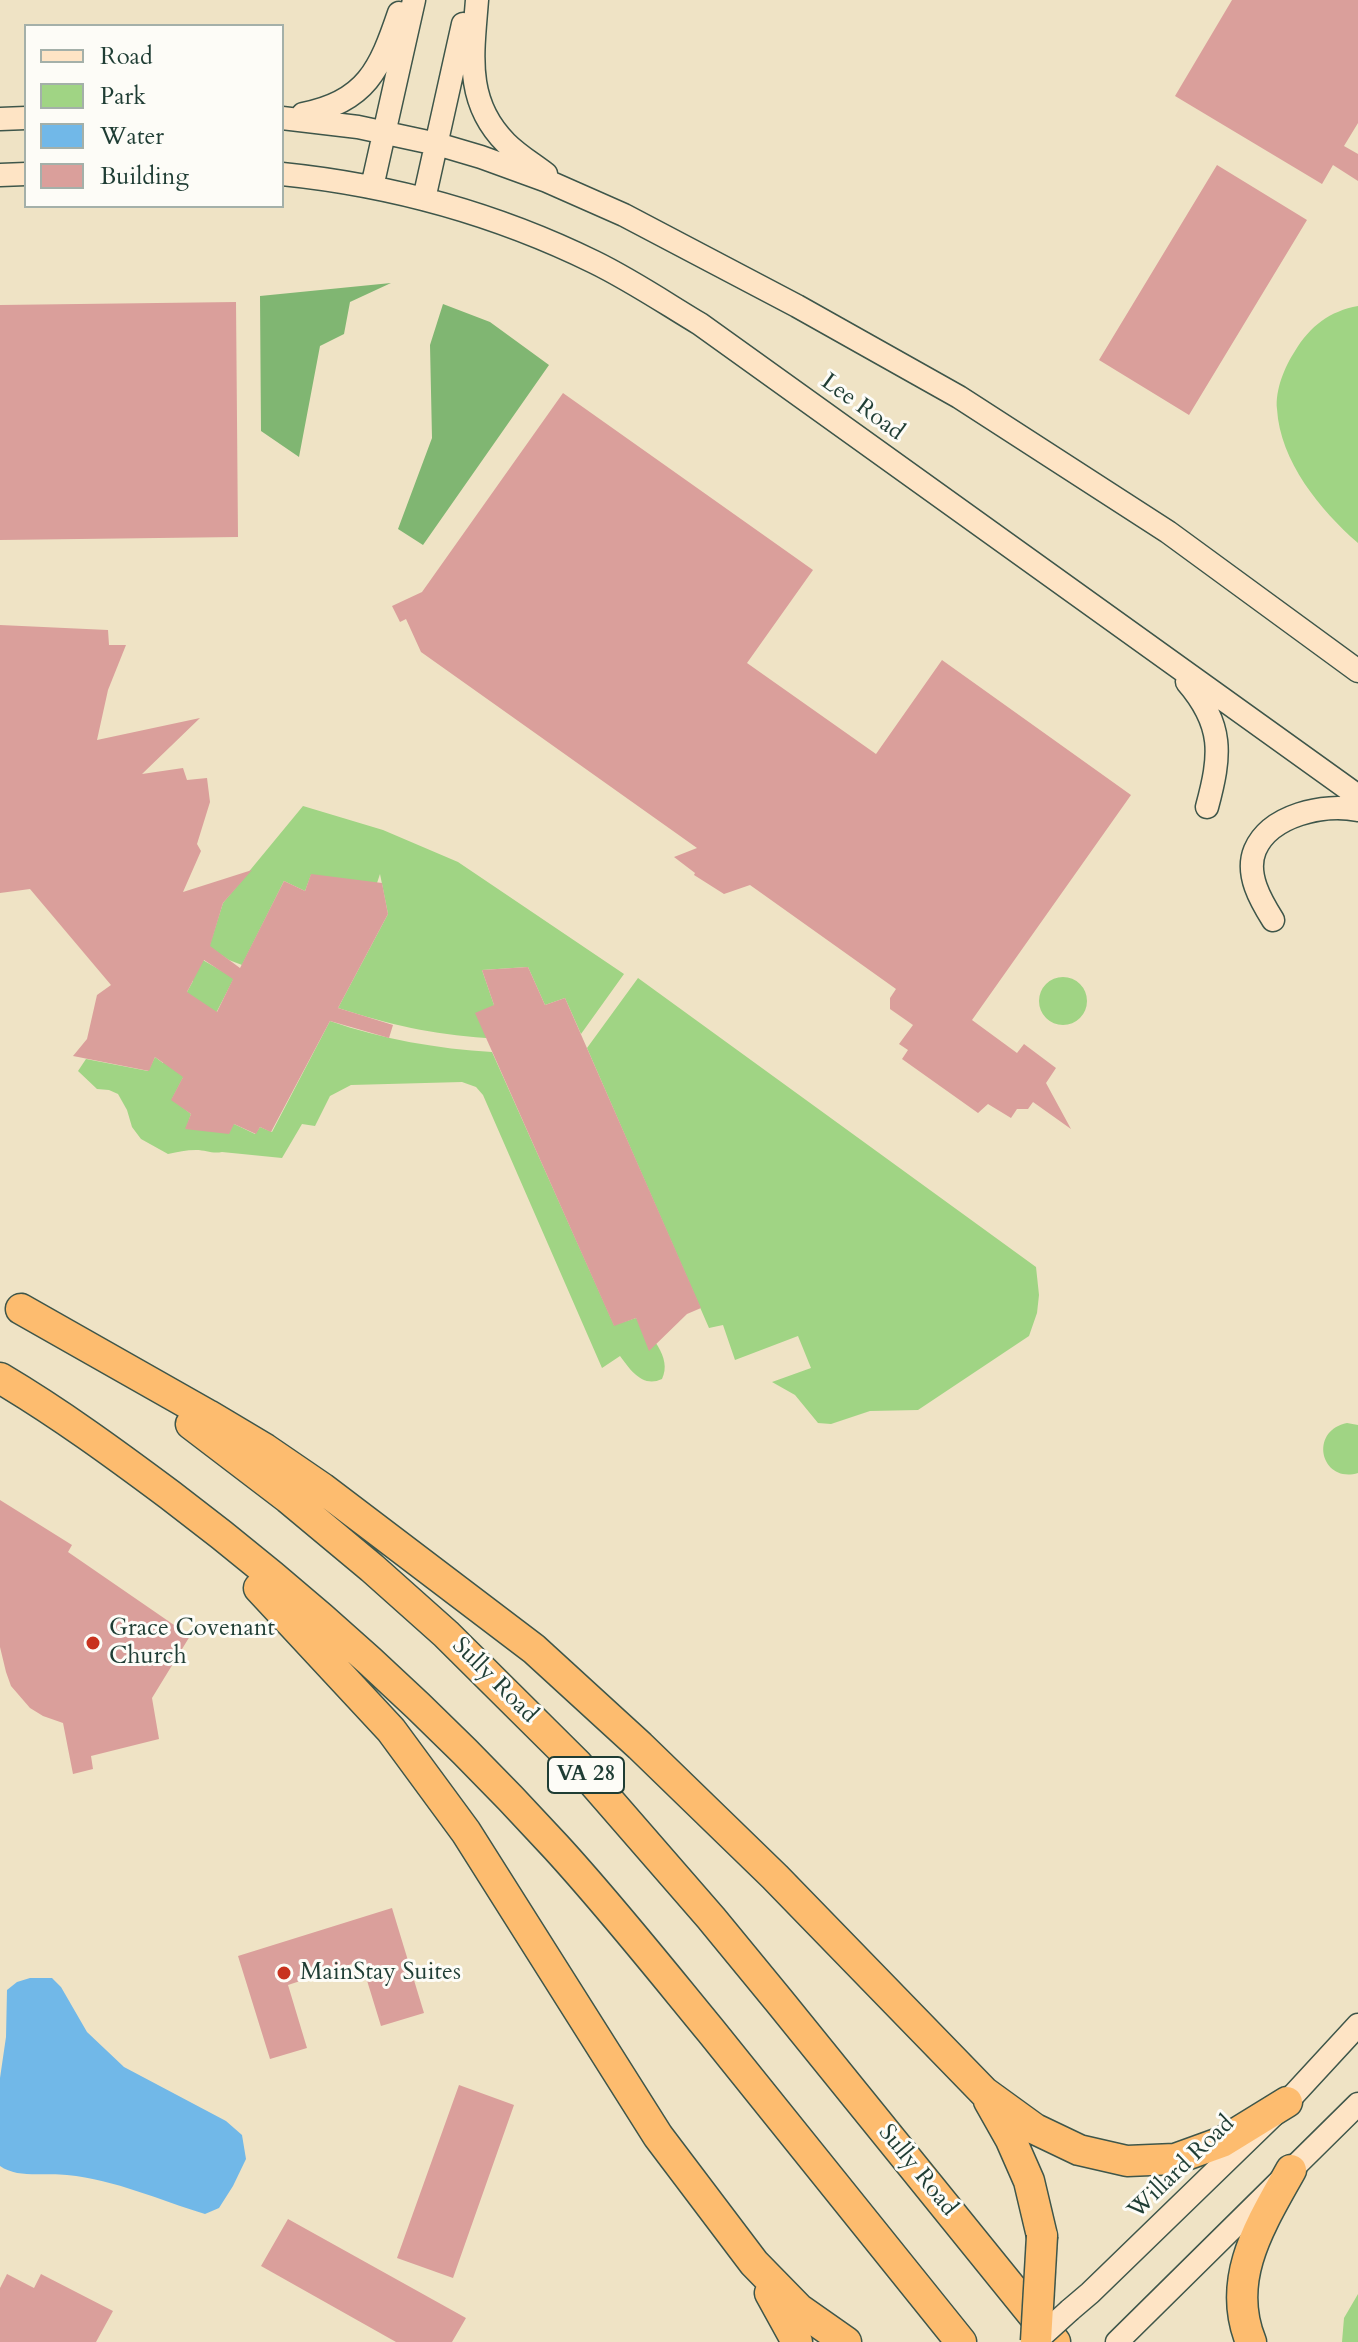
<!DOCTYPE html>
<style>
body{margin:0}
#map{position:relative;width:1358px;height:2342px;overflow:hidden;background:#efe3c5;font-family:Cardo,serif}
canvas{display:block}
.legend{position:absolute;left:24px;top:24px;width:260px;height:184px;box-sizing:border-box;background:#fdfcf7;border:2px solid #a4b0a9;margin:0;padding:10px 14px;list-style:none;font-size:24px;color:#1f3d34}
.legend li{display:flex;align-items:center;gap:16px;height:40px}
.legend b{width:40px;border:2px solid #a4b0a9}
</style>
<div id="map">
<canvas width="1358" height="2342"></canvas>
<ul class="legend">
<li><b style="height:10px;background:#fee4c5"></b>Road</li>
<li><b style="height:22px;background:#a0d484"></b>Park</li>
<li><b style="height:22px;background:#71b8e8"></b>Water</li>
<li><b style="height:22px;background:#da9f9b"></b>Building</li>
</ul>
</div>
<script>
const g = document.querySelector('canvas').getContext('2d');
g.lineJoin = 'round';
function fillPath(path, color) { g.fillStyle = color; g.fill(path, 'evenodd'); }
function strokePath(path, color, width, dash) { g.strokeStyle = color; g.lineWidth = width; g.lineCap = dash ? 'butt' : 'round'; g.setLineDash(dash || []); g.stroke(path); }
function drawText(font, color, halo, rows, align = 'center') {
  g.font = font + ' Cardo,serif'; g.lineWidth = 6; g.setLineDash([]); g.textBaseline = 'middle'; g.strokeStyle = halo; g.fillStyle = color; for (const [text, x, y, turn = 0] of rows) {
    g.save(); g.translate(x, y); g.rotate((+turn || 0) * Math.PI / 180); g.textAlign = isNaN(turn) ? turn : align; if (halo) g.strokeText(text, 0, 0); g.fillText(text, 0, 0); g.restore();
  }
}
fillPath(new Path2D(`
 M1358 306V543C1320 510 1280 461 1277 409 1275 390 1285 366 1295 351 1310 326 1330 311 1358 306Z
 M303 806 383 830 458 862 624 974 581 1034 565 998 545 1005 528 967 482 970 494 1005 486 1038C431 1034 391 1025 338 1008L388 914 380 874 376 886 311 875 305 891 284 881 242 965 229 960 209 947 223 903Z
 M201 959 234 978 172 1099 191 1114 186 1129 234 1124 255 1134 260 1127 272 1132 330 1021C382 1039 438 1049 492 1052L614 1325 636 1318C649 1334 673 1357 662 1379 643 1388 631 1371 620 1356L602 1368 483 1095 476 1087 462 1082 351 1085 330 1096 315 1126 302 1124 282 1158 222 1152C212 1154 206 1150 196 1150 186 1150 178 1152 168 1154L141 1139 132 1127 127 1110 118 1094 109 1090 97 1089 78 1071 86 1059 148 1071 155 1057 163 1063 187 992 193 981 190 978Z
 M1039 1001a24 24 0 1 1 48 0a24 24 0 1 1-48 0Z
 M638 978 1036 1267 1039 1295 1037 1313 1029 1336 918 1410 870 1411 831 1424 818 1423 795 1395 772 1382 811 1368 798 1336 735 1360 723 1325 709 1328 587 1048Z
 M1347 1423 1358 1425V1473C1321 1484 1308 1431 1347 1423Z
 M1358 2294V2342H1342L1344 2318Z`), '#a0d484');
fillPath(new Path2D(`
 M391 283 350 302 344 334 320 346 299 457 261 431 260 296Z
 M443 304 490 322 549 365 423 545 398 529 432 438 430 345Z`), '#80b672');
fillPath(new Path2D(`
 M30 1978H52L61 1987 87 2032 124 2067 226 2121 242 2135 246 2159 233 2186 219 2208 205 2214C159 2200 116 2180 67 2175 46 2172 18 2179 0 2166V2078L6 2037 7 1990 17 1982Z`), '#71b8e8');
fillPath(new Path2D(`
 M1232 0H1358V123L1344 146 1358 154V181L1333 165 1322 184 1175 96Z
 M1217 165 1307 220 1189 415 1099 360Z
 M236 302 238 537 0 540V305Z
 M563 393 813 570 747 663 876 754 942 660 1131 795 972 1020 1017 1053 1024 1044 1056 1068 1046 1083 1071 1129 1033 1102 1028 1109H1017L1011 1118 988 1104 978 1113 902 1059 908 1050 899 1044 913 1025 890 1009V998L896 989 750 885 724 894 694 875 695 873 674 857 697 848 421 652 406 619 400 622 392 606 422 592Z
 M0 625 108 630 109 645H126L108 690 97 740 200 718 142 774 183 768 187 780 207 778 210 802 197 844 201 851 183 892 252 870 223 903 210 946 240 968 284 881 305 891 311 874 382 883 388 914 338 1008 393 1025 389 1038 330 1021 271 1132 260 1127 256 1134 234 1124 229 1134 185 1129 191 1114 171 1100 183 1077 155 1057 149 1071 73 1056 87 1039 97 995 111 985 30 889 0 893ZM204 960 233 979 217 1012 187 992Z
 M528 967 545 1005 565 998 701 1308 687 1314 649 1351 636 1318 614 1326 475 1013 494 1005 482 970Z
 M0 1500 72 1545 68 1552 190 1636 152 1698 159 1739 91 1756 93 1769 73 1774 63 1723 43 1716 30 1708 11 1686 6 1672 0 1647Z
 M392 1908 424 2013 381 2026 361 1961 288 1985 307 2048 270 2059 238 1956Z
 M459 2085 514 2105 453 2278 397 2258Z
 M288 2219 466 2318 452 2342H396L261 2266Z
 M7 2274 34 2288 41 2274 113 2311 96 2342H0V2288Z`), '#da9f9b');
const secondary = new Path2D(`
 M477 0C473 53 464 101 506 143 518 155 533 164 546 174
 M303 114C366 102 380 69 399 13
 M282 118 358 127 437 144 481 157 547 181 624 215 797 306 959 397 1168 532 1358 671
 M0 119 26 118
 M282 174C390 185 496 214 594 262 631 280 665 303 700 324L1358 796
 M0 175 26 174
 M372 187 414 0
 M424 199 463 24
 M1187 682C1224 725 1221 755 1207 807
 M1273 920C1261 901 1245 874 1255 850 1270 815 1324 803 1358 810
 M1070 2310 1090 2293 1287 2102 1358 2025
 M1117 2342 1358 2104`);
const highway = new Path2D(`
 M21 1309 208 1415 265 1449 322 1488 534 1649 640 1746 775 1877 984 2092 1035 2129 1079 2150 1127 2161 1175 2159 1222 2142 1287 2102
 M0 1378C59 1413 115 1454 170 1495 309 1600 438 1718 556 1847 610 1906 660 1969 711 2031 795 2134 878 2238 961 2342
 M191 1424 288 1498 372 1568 446 1634 578 1765 711 1918 780 2002 1055 2342
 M259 1588 391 1730 466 1832 658 2136 754 2263 799 2309 846 2342
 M989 2101 1011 2140 1029 2181 1042 2236
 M770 2293 797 2342
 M1251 2342C1225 2279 1261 2224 1291 2170`);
strokePath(secondary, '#3e564a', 25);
strokePath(highway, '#3e564a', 33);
strokePath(secondary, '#fee4c5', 22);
strokePath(highway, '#fdbc6f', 30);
const secondaryBridge = new Path2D(`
 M1036 2341 1070 2310`);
const highwayBridge = new Path2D(`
 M1036 2341 1042 2236`);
strokePath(secondaryBridge, '#3e564a', 25, []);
strokePath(highwayBridge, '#3e564a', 33, []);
strokePath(secondaryBridge, '#fee4c5', 22);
strokePath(highwayBridge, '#fdbc6f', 30);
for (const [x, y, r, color] of [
 [93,1643,8,"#c8321e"],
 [284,1973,8,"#c8321e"]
]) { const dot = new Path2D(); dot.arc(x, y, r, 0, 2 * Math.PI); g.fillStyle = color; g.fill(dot); strokePath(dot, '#fdfcf7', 3); }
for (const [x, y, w] of [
 [586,1775,76]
]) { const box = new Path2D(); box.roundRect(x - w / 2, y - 18, w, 36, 6); g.fillStyle = '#fdfcf7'; g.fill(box); strokePath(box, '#1f3d34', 2); }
drawText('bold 22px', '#1f3d34', null, [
 ["VA 28",586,1775]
]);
drawText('24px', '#1f3d34', '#fdfcf7', [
 ["Lee Road",862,408,36],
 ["Sully Road",494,1681,45],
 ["Willard Road",1182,2168,-44],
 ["Sully Road",917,2171,51]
]);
drawText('24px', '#1f3d34', '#fdfcf7', [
 ["Grace Covenant",109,1629],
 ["Church",109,1657],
 ["MainStay Suites",300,1973]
], 'left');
</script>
